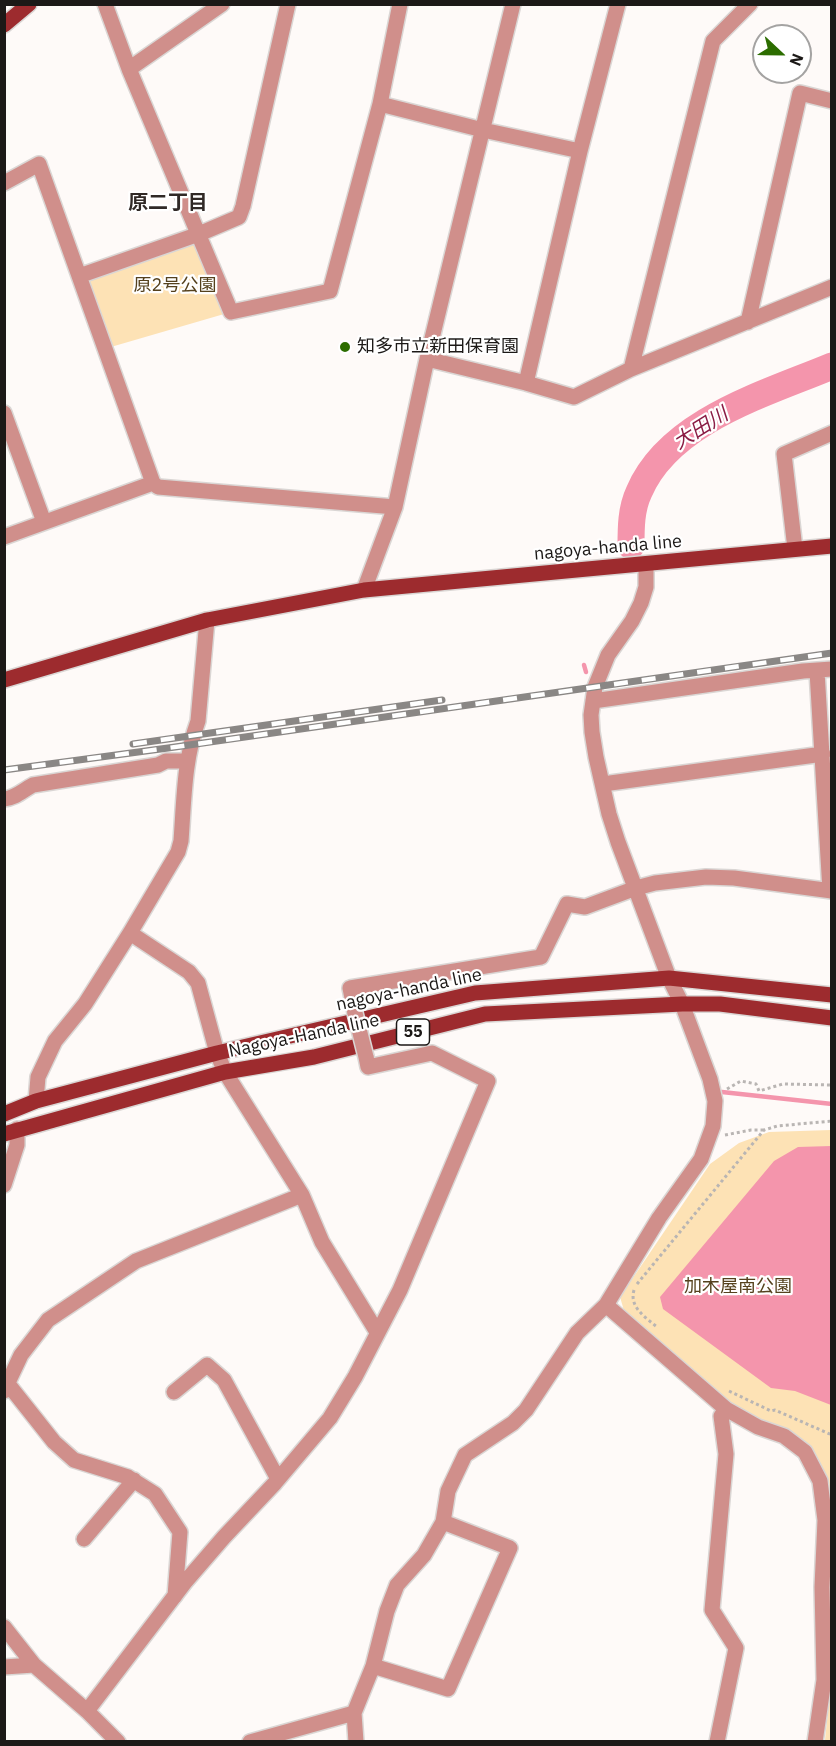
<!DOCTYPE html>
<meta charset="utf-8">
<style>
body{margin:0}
#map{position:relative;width:836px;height:1746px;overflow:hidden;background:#fefaf8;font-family:"IBM Plex Sans",sans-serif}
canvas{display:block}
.frame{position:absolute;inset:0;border:6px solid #1c1917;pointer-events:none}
.north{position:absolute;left:752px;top:24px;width:60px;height:60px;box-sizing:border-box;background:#fff;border:2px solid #a4a3a2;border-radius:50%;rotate:112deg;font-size:16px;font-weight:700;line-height:24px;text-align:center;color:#1c1917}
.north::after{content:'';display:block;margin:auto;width:21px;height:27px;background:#2c6d00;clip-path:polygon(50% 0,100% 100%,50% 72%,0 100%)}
</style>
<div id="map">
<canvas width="836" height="1746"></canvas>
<div class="frame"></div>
<div class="north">N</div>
</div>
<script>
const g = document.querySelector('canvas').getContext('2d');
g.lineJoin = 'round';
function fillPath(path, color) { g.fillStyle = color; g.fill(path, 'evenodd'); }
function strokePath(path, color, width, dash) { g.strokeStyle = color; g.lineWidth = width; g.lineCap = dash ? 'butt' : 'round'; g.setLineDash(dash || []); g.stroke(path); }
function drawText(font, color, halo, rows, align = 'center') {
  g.font = font + ' "IBM Plex Sans","Noto Sans JP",sans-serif'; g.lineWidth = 4.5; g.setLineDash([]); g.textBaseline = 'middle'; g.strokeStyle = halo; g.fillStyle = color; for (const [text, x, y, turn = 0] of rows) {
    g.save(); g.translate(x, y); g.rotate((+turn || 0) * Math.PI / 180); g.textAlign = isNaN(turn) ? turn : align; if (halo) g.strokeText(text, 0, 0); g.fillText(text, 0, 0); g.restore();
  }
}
fillPath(new Path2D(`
 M199 234 231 312 104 349 79 276Z
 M831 1130V1505L828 1482 814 1453 796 1436 732 1405 625 1314 620 1297 710 1164 739 1143 769 1132Z
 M831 1682V1740H825Z`), '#fde2b5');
fillPath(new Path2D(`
 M831 1146H832L831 1405 795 1391 771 1388 663 1309 660 1297 774 1161 798 1147Z`), '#f495ac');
strokePath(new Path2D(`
 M630 552 631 546
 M584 665 586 672
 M722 1092 832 1104`), '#f495ac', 4.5);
strokePath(new Path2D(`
 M631 546C631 528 631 509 639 492 669 421 765 394 832 366`), '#f495ac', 27);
const minor = new Path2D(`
 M105 4 129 69 231 312 330 291 380 104 400 4
 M129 69 222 4
 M380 104 483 130 580 151
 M4 183 39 164 153 483 158 487 395 507
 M79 276 199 234 239 217 243 206 288 4
 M748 322 800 93 832 101
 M427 359 526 383 574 397 631 369 832 287
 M631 369 713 41 750 4
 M526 383 580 151 618 4
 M4 413 44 522
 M4 537 153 483
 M795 549 784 454 832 433
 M364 590 395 507 427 359 513 4
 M817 671 830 891
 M593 701 803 671 832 669
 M603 784 823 754
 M4 799C16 798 23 790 33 785L158 765 166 761H188
 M130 933 189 972 198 983 217 1053 225 1072 302 1195 322 1242 377 1332
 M355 1013 350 988 541 957 567 904 585 907 636 888 655 883 706 877 734 878 832 891
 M36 1101 38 1077 55 1041 85 1004 130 933 178 852 181 841C184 801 184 759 198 721L207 620
 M4 1185 17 1145V1129
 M606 1305 726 1409 758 1427 784 1436 805 1452 820 1481 825 1520 822 1587 824 1680 815 1742
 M8 1384 54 1442 74 1460 128 1477 155 1494 180 1532 175 1596
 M4 1391 21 1355 48 1320 136 1261 302 1195
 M174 1392 207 1365 224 1380 278 1479
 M84 1539 134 1480
 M4 1627 34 1665 87 1711 118 1742
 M373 1666 448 1689 510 1548 443 1522
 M4 1667 34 1665
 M87 1711 186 1581 224 1537 275 1483 330 1418 355 1377 400 1290 488 1081 432 1053 368 1067 366 1057
 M250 1742 354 1713
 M356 1742 354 1713 373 1666 387 1611 397 1585 424 1555 443 1522 448 1491 465 1455 513 1423 526 1410 577 1333 606 1305 659 1218 701 1159 713 1126 715 1101 710 1079 682 1004 669 978 618 842 609 814 596 757 592 732 591 715 595 687 608 655 632 621 641 603 646 587V564
 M717 1742 736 1648 712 1610 726 1454 721 1416 726 1409`);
const major = new Path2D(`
 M4 25 29 4
 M4 680 207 620 364 590 832 546
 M4 1114 36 1101 217 1053 475 993 669 978 832 995
 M4 1134 225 1072 314 1057 485 1014 682 1004H720L832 1018`);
strokePath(minor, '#dad6d4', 18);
strokePath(major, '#dad6d4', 18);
strokePath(new Path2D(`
 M727 1089 741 1081 756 1084 759 1091 783 1084 832 1085
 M725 1135 751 1130H764
 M637 1284 764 1130 777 1126 832 1121
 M634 1290C629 1307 645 1317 657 1327
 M729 1391 771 1411 775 1410 832 1435`), '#b9b5b3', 3, [3, 3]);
strokePath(minor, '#d08f8b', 15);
strokePath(major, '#9d2b2e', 15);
const rail = new Path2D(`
 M133 744 442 700
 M4 770 168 748 832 653`);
strokePath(rail, '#8a8785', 7);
strokePath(rail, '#fff', 4.5, [14]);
const minorBridge = new Path2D(`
 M355 1013 366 1057`);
strokePath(minorBridge, '#dad6d4', 18, []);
strokePath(minorBridge, '#d08f8b', 15);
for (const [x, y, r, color] of [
 [345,347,6,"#2c6d00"]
]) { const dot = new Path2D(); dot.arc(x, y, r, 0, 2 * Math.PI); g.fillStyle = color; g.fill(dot); strokePath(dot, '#fff', 2); }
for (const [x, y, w] of [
 [413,1032,33]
]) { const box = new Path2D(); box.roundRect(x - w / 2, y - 13, w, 26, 4.5); g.fillStyle = '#fff'; g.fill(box); strokePath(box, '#1c1917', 1.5); }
drawText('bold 16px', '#1c1917', null, [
 ["55",413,1032]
]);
drawText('18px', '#55411d', '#fff', [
 ["原2号公園",175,286],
 ["加木屋南公園",738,1287]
]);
drawText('18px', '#1c1917', '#fff', [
 ["知多市立新田保育園",357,347]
], 'left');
drawText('18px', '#1c1917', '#fff', [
 ["nagoya-handa line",608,548,-5],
 ["nagoya-handa line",409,990,-12],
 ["Nagoya-Handa line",304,1036,-12]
]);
drawText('bold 20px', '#302926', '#fff', [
 ["原二丁目",168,203]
]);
drawText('italic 20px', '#8a1c44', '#fff', [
 ["大田川",701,429,-32]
]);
</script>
